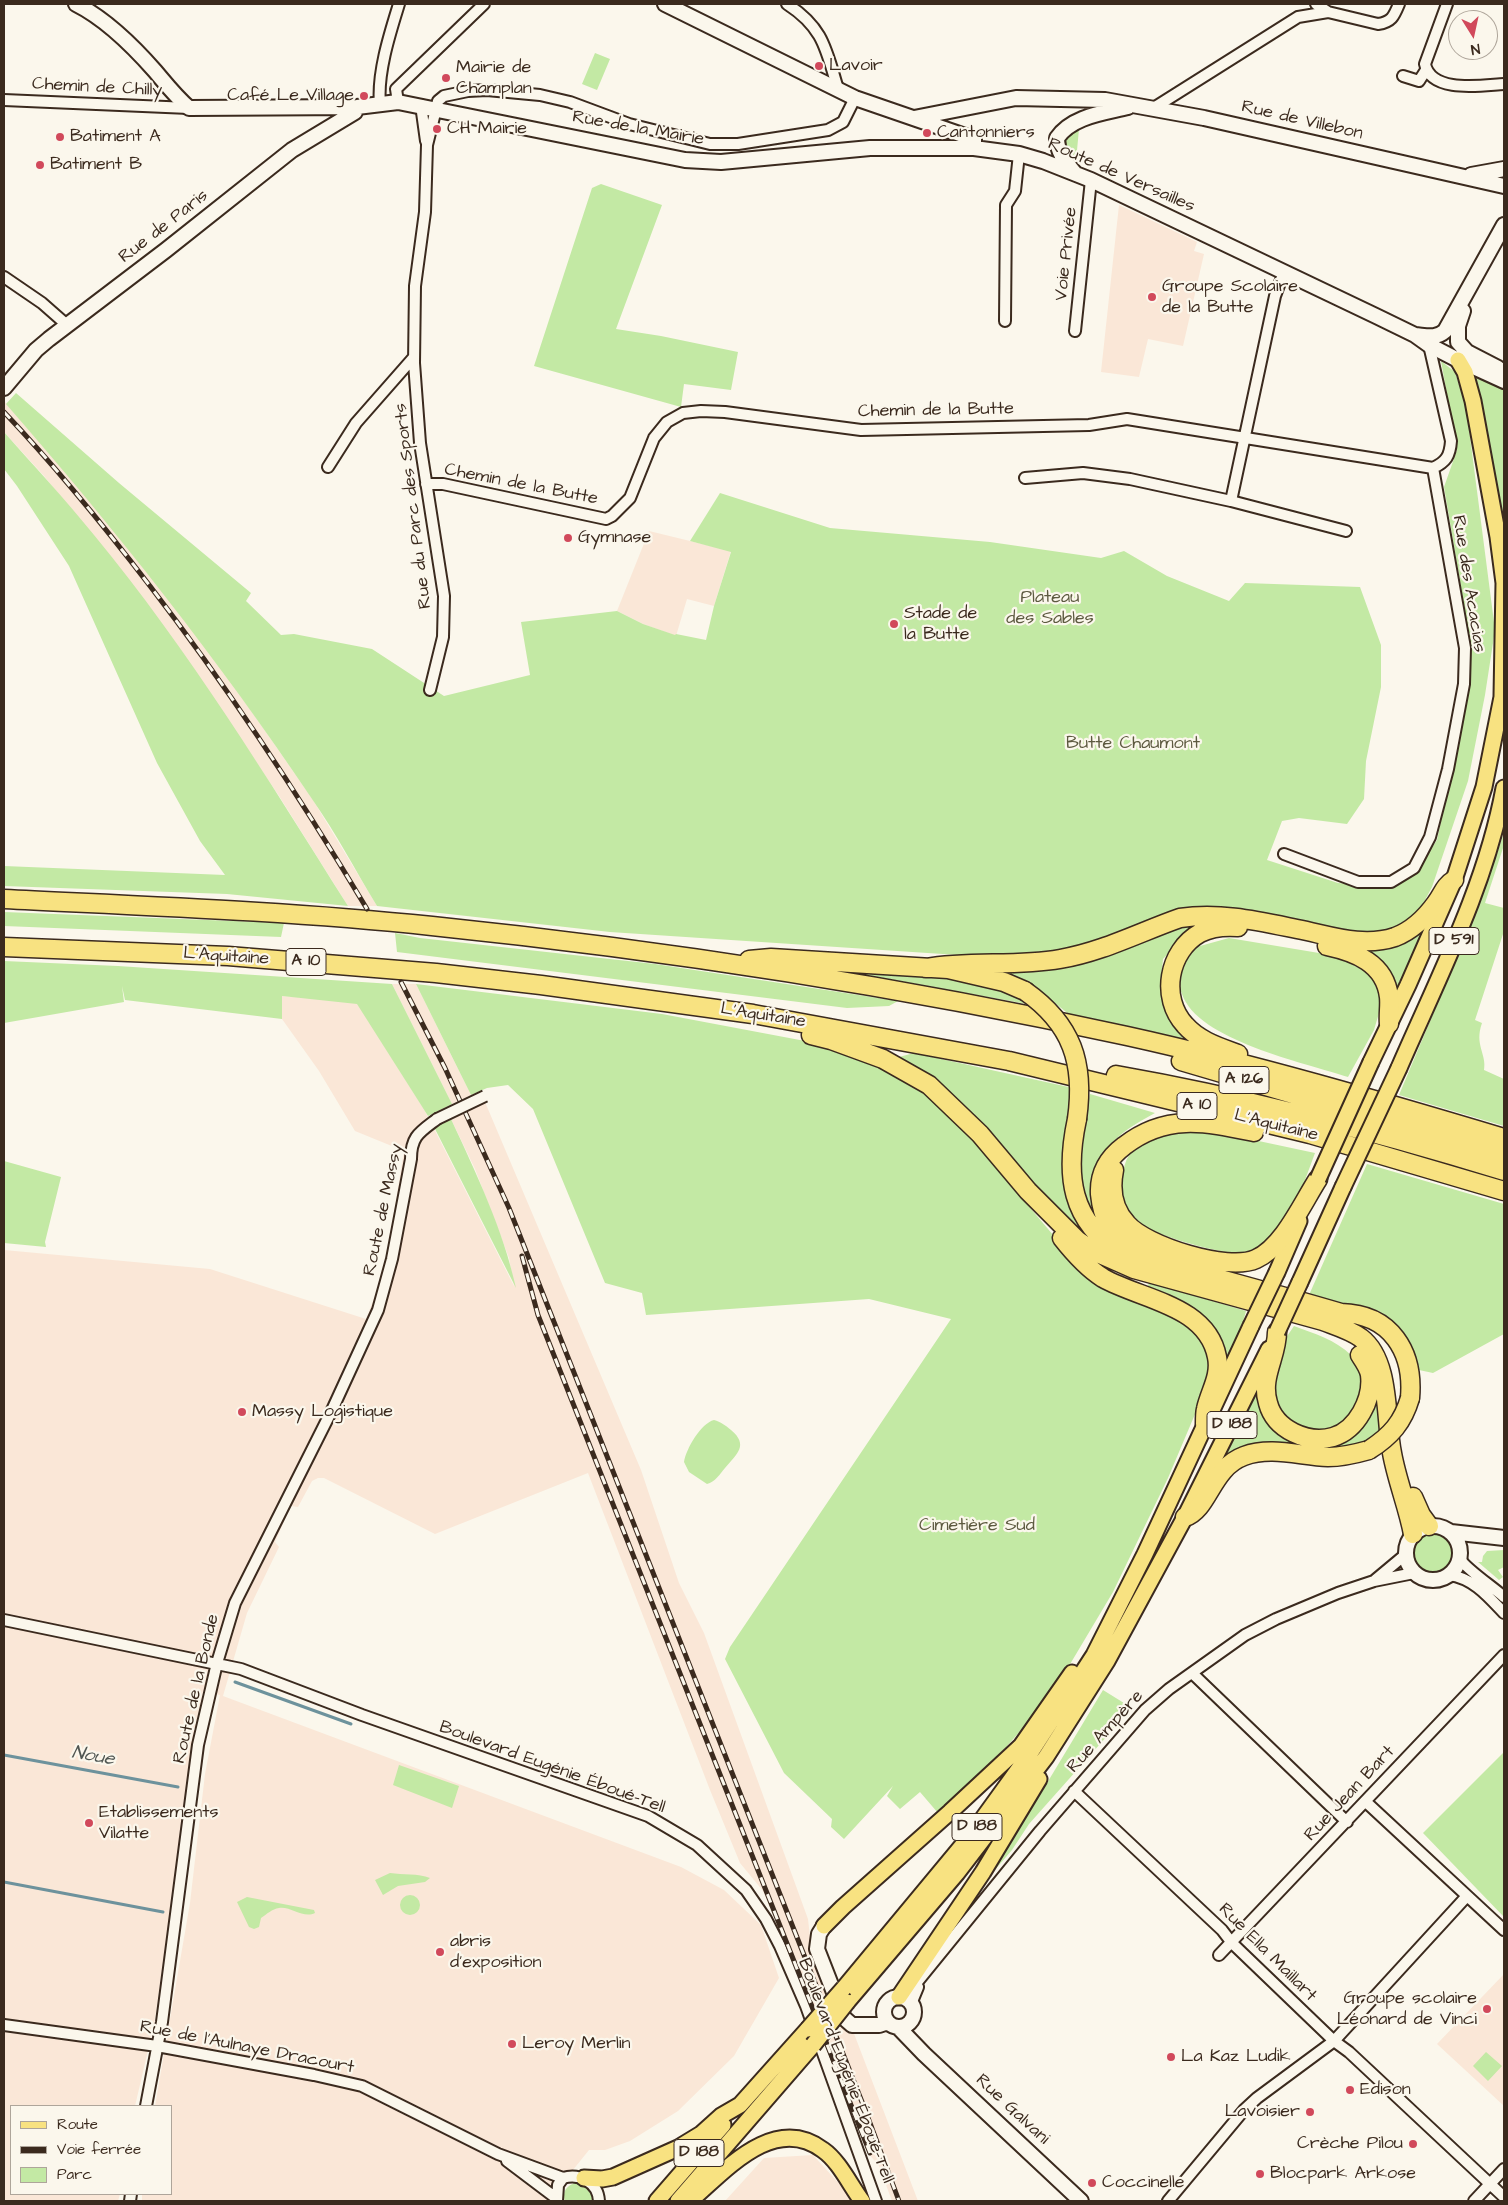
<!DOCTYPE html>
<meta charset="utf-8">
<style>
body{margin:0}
#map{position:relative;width:1508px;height:2205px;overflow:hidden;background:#fbf7ec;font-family:"Architects Daughter",sans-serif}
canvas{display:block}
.frame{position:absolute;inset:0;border:5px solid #3b2a1e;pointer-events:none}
.legend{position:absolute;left:10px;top:2105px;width:162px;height:90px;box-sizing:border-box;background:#fbf7ec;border:1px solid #aea59a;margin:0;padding:6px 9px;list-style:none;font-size:15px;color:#3b2a1e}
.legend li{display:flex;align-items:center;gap:10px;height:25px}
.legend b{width:25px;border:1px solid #aea59a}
.north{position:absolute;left:1448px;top:10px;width:50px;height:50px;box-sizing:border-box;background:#fbf7ec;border:1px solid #aea59a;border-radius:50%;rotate:170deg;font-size:14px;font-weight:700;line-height:20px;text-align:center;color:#3b2a1e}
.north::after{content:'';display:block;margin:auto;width:18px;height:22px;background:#d1495b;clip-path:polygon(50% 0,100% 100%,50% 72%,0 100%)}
</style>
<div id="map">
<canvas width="1508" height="2205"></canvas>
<div class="frame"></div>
<ul class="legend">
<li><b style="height:6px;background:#f8e281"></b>Route</li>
<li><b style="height:6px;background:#3b2a1e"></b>Voie ferrée</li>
<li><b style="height:14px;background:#c3e9a4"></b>Parc</li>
</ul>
<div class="north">N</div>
</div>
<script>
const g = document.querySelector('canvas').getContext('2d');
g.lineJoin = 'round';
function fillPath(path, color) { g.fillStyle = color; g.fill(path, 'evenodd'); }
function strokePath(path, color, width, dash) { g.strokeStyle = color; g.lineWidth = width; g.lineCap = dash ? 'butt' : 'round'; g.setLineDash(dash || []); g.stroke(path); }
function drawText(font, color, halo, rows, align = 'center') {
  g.font = font + ' "Architects Daughter",sans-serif'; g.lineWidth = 4.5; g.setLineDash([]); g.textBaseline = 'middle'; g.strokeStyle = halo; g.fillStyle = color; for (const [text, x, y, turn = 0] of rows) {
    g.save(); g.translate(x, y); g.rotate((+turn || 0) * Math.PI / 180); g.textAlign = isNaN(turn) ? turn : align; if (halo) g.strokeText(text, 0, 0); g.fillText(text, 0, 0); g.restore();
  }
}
fillPath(new Path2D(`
 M1119 205 1197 242 1194 251 1204 254 1183 346 1148 339 1139 377 1101 372Z
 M4 401 78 486 172 603 225 673 313 800 377 906H348L279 796 174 641 44 476 4 432Z
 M649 531 731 551 714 606 687 599 676 636 643 624 617 611Z
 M392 984H416L471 1095 452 1104Z
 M282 996 356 1001 425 1111 514 1286 509 1258 475 1169 451 1119 485 1102 641 1470 679 1583 704 1633 808 1919 811 1946 828 1990 812 2010 763 1891 740 1863 710 1790 588 1473 435 1534 324 1478H318L312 1481 298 1507 291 1506 275 1542 279 1547 247 1613 223 1696 681 1867 724 1890 761 1925 779 1978 734 2056 678 2111 630 2141 605 2150H589L548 2201H142V2194H171V2106H155L190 1903 205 1774 220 1695 203 1691 154 2025 135 2106H11V2194H120L118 2201H4V1250L210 1269 366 1319 384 1272 404 1151 355 1131 319 1071 282 1019Z
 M1504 1974V2106L1437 2044Z
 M843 2025 853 2031 918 2201H892L879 2166 868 2153 826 2045Z
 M813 2155 855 2201H725L764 2158Z`), '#fae7d7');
fillPath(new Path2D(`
 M595 53 610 59 597 90 582 84Z
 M1079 129 1076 161C1063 151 1061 135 1079 129Z
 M601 184 662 205 616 329 661 336 738 352 731 390 684 384 681 407 534 366 592 188Z
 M1441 361 1455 372 1466 406 1495 630 1485 695 1468 781 1432 887 1417 915 1398 929 1378 936 1226 910 1196 907 1086 944 1041 955 973 956 610 932 377 906C355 870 336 833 312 799 219 660 116 530 6 404L16 393 119 483 251 593 246 601 281 635 294 634 372 649 444 696 530 675 521 622 617 611 643 624 675 635 676 634 706 640 714 606 731 552 690 541 720 493 830 528 990 542 1101 558 1124 551 1167 576 1229 601 1245 583 1360 587 1381 645V687L1366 761 1364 799 1347 824 1299 818 1282 821 1267 860 1338 883 1390 887 1414 875 1437 840 1461 727 1471 646 1444 487 1457 450Z
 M1471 374 1504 389V558Z
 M4 432C34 466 65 499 94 535 189 650 268 779 348 906L227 894 4 886V866L225 875 200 841 157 763 69 566 17 486 4 469Z
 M1504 833V845L1485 903 1504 908V931L1475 1020 1482 1023C1474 1045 1487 1054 1484 1070L1504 1079V1126L1399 1095 1480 902Z
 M4 912 284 923 281 937 4 926Z
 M1200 919 1224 920 1181 940 1163 959 1161 979 1164 1003 1192 1043 1071 1016 1040 991 1022 981 989 969Z
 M1431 919 1395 998 1352 946Z
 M395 933 420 938 655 964 898 1001 889 1006 847 1008 397 952Z
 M1229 938 1337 956 1375 977 1384 996 1374 1030 1348 1077C1305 1063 1197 1040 1182 994 1178 984 1178 971 1176 960L1200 946Z
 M4 961 118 966 392 984 452 1104 428 1116 357 1004 282 996V1019L125 1000 122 986 124 1002 4 1023Z
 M834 969 919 972 998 986 1032 1005Z
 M416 984 662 1014 821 1044 912 1081 944 1106 1059 1242 1180 1316 1209 1344 1212 1374 1168 1478 1113 1592 1063 1676 1037 1712 1007 1746 938 1813 920 1792 900 1809 887 1796 893 1786 844 1839 831 1827 832 1819 784 1773 725 1659 730 1647 951 1319 869 1299 646 1315 642 1293 605 1283 533 1109 508 1085 487 1088 471 1095Z
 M914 1053 1073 1088 1065 1161 1107 1251 1086 1241 1033 1185 974 1115 928 1075 909 1067 899 1057Z
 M1090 1094 1155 1113C1129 1127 1101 1144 1094 1175 1092 1184 1096 1197 1096 1206L1090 1209 1079 1175 1081 1143Z
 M451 1119C476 1173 503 1229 516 1288L434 1127Z
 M1207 1130 1315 1153C1305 1180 1289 1228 1265 1245 1257 1250 1244 1254 1235 1253 1218 1253 1151 1234 1138 1223 1129 1215 1123 1200 1122 1189 1122 1179 1123 1161 1131 1153 1151 1135 1182 1132 1207 1130Z
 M4 1161 61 1177 45 1242 46 1247 4 1243Z
 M1367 1164 1504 1204V1334L1433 1373 1419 1370 1413 1353 1350 1305 1309 1295Z
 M1149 1282 1246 1311 1240 1333 1226 1365C1220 1351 1216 1334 1208 1322 1195 1303 1167 1298 1147 1290Z
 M1294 1326C1313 1333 1336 1340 1351 1355 1375 1380 1357 1424 1326 1430 1306 1434 1279 1423 1274 1401 1272 1394 1275 1383 1275 1375 1276 1369 1275 1361 1277 1356 1280 1346 1288 1335 1294 1326Z
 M1261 1384 1266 1412 1328 1440 1374 1391 1380 1396 1383 1433 1358 1445 1339 1449 1222 1460Z
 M714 1420C721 1422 725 1425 731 1430 749 1445 737 1454 725 1468 720 1474 715 1482 707 1484L689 1472 684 1462C686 1449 701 1423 714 1420Z
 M1412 1552a21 21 0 1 1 42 0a21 21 0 1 1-42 0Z
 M1504 1550V1567L1498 1570 1503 1577 1499 1580 1478 1562H1482L1483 1556 1487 1551Z
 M1103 1690 1132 1708 1029 1824 1012 1850 994 1871Z
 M1504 1752V1917L1423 1833Z
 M399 1765 459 1786 452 1808 393 1785Z
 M390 1873C403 1875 418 1873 430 1878L425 1882 398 1886 383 1895 375 1880Z
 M400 1905a10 10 0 1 1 20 0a10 10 0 1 1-20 0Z
 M247 1897 314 1910 315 1913C303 1919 291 1906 279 1908 272 1909 267 1914 261 1918L259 1927 254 1929 249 1927 237 1902Z
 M1486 2052 1502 2066 1488 2081 1473 2066Z
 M575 2183C586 2184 590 2191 594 2201H565C562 2192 566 2186 575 2183Z`), '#c3e9a4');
strokePath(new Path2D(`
 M235 1682 351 1724
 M4 1755 178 1787
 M4 1882 163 1912`), '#6d929c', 3);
const street = new Path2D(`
 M787 4C824 28 826 50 838 89
 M1316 4 1328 12
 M1447 4 1425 64C1431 94 1483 85 1504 84
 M1403 76 1419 81 1426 70
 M4 100 189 108
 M398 102 396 89 484 4
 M380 104C377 73 390 33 399 4
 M421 105 426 141
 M1152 109 1298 17 1328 12 1378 24C1392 22 1394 16 1399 4
 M4 277 42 303 67 325
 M1005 321 1006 205 1015 191 1019 154
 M1075 331 1091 180
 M1429 345 1451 441C1450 456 1446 462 1433 468
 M328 467 356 423 414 357
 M1025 478 1083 473 1130 479 1231 501 1275 296 1284 272
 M426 484H443L606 519 612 516 630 498 654 438 667 422 683 413 701 411 725 412 861 430 1089 425 1127 419 1433 468
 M1231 501 1346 531
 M430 690 443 637 444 596 420 443 414 363 415 286 425 212 427 145 438 101 444 96 468 91 487 90 540 95 570 102 629 124 710 144H738L828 130 843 122 855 98
 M1284 854 1358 882H1391L1414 868 1430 837 1448 769 1464 684 1465 648 1433 468
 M1460 1559C1466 1569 1493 1587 1504 1597
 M1449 1575C1473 1578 1488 1596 1504 1613
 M1375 1580 1405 1555
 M4 1620 241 1669 362 1715 648 1816 697 1845 746 1890 766 1919 780 1946 806 2006 876 2201
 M1192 1673 1347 1822
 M1074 1791 1222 1930 1232 1943 1334 2041 1349 2052 1504 2197
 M1366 1802 1504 1930
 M1219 1955 1504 1655
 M909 1992 1040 1831 1145 1710 1169 1689 1245 1635 1276 1619 1338 1593 1374 1581 1414 1573
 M911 2004 918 1987
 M4 2025 157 2046 314 2075 362 2086 498 2154 563 2178
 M146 2106 162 2022 198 1745 217 1663 235 1603 332 1410 378 1310 392 1259 411 1159C411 1136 420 1132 437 1119
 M507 2161 556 2198
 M130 2201 131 2194
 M557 2201 558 2185 563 2178C579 2173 598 2182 599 2201
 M1168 2201 1244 2110 1257 2098 1334 2041 1467 1896
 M1474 2201 1504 2169`);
const secondary = new Path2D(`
 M76 4C106 19 133 46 155 71 166 84 176 97 189 108L357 107 398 102 685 160 721 162 870 148H974L1019 154 1043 161 1091 180 1376 316 1415 335 1429 345 1458 360 1504 381
 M665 4 855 98 974 139V148
 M914 118 1016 98 1105 100 1204 118 1504 186
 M1074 172C1065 161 1057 152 1057 138 1072 116 1104 113 1128 107
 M1471 175 1504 169
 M1463 311 1458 326V342L1467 352 1498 368
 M1415 335C1427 336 1436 339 1445 331L1504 225
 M4 388 36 350 49 339 166 250 292 150 355 112 357 107
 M1406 1553a27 27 0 1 1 54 0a27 27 0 1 1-54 0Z
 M1451 1532 1504 1538
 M824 1926 819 1934 817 1949 844 2018 852 2025H879L888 2022
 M884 2012a15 15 0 1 1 30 0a15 15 0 1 1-30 0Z
 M898 2027 924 2054 1081 2201`);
const primary = new Path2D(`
 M1458 360 1465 372 1473 401 1498 537 1504 583 1502 696
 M1371 1062 1408 985 1454 880 1484 787 1504 687
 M1399 1068C1438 978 1486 886 1504 788
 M1277 1272 1299 1221
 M1300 1282 1343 1187
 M824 1926 843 1907 950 1812 1021 1746 1072 1673
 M844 1988 971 1835 1031 1752 1094 1655 1145 1554 1251 1326
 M899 1997 983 1872 1039 1779
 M847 2002 957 1873 1046 1757 1107 1661 1185 1517 1269 1349
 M584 2178 602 2179 613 2177 678 2148 701 2134 721 2116 740 2105 808 2029
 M657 2201 723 2125
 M678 2201 813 2045
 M690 2201C725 2171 774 2113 823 2150 839 2161 850 2185 862 2201`);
const highway = new Path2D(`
 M4 899C146 906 289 911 432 926 665 950 898 986 1127 1036 1254 1064 1380 1101 1504 1138
 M1238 927C1225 926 1212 927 1200 933 1168 951 1160 998 1185 1025 1199 1041 1219 1047 1238 1054
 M1327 946C1355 952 1385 963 1389 997 1390 1006 1388 1015 1389 1024
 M4 947 228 956 436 973 541 985 753 1014 1009 1061 1310 1134 1504 1191
 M749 960 771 958 948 969 1004 982 1025 991
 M926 968C970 960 1015 967 1060 959 1102 952 1140 932 1180 918 1220 912 1258 921 1297 929 1329 935 1362 948 1395 937 1411 931 1426 917 1436 903 1443 894 1444 886 1454 880
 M811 1035 831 1040 883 1059 929 1085 980 1134 1028 1191 1078 1241 1091 1250 1134 1269 1323 1321C1336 1326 1350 1330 1361 1338 1391 1361 1385 1420 1392 1453 1397 1481 1408 1507 1413 1534
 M1181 1061 1504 1156
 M1116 1075C1247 1098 1377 1132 1504 1171
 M1077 1119C1065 1175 1070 1221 1122 1254
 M1254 1132C1206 1122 1166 1113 1124 1146 1108 1158 1099 1174 1100 1194 1102 1214 1110 1234 1127 1246 1148 1262 1184 1269 1209 1276 1253 1288 1297 1300 1341 1313 1391 1314 1414 1352 1410 1398
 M1114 1170C1110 1190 1113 1209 1127 1224 1146 1246 1228 1272 1256 1259 1283 1247 1302 1204 1318 1179
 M1062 1238C1073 1252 1087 1268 1103 1278 1142 1300 1207 1305 1217 1357 1221 1376 1210 1391 1206 1409 1205 1413 1205 1419 1205 1424
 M1277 1332C1277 1357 1260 1377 1268 1403 1275 1430 1308 1444 1333 1437 1357 1430 1373 1399 1370 1375 1369 1368 1364 1361 1360 1355
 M1413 1497 1421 1515 1429 1526
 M1185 1517C1209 1509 1211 1468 1244 1456 1271 1446 1300 1456 1328 1457 1342 1457 1355 1454 1369 1450`);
strokePath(street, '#3b2a1e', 14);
strokePath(secondary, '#3b2a1e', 18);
strokePath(primary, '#3b2a1e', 19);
strokePath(highway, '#3b2a1e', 21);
strokePath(street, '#fbf7ec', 10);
strokePath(secondary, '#fbf7ec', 14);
strokePath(primary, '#f8e281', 15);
strokePath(highway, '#f8e281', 18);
const rail = new Path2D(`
 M4 412C56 467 104 526 150 586 229 689 300 797 367 909
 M401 982 445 1068 509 1208 864 2107 899 2201
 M522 1256 538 1315 870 2153`);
strokePath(rail, '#3b2a1e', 5);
strokePath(rail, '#fbf7ec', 3, [9]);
const streetBridge = new Path2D(`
 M437 1119 485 1096`);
const primaryBridge = new Path2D(`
 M1318 1179 1371 1062
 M1343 1187 1399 1068
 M1251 1326 1277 1272
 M1277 1332 1300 1282
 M808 2029 844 1988
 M813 2045 847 2002`);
const highwayBridge = new Path2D(`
 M1025 991C1072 1024 1085 1063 1077 1119
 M1369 1450C1391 1436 1403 1422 1410 1398`);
strokePath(streetBridge, '#3b2a1e', 14, []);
strokePath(primaryBridge, '#3b2a1e', 19, []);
strokePath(highwayBridge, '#3b2a1e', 21, []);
strokePath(streetBridge, '#fbf7ec', 10);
strokePath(primaryBridge, '#f8e281', 15);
strokePath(highwayBridge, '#f8e281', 18);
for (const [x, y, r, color] of [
 [819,66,5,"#d1495b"],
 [446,78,5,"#d1495b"],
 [364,96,5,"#d1495b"],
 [437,129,5,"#d1495b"],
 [927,133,5,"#d1495b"],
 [60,137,5,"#d1495b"],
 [40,165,5,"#d1495b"],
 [1152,297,5,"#d1495b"],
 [568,538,5,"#d1495b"],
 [894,624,5,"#d1495b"],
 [242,1412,5,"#d1495b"],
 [89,1823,5,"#d1495b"],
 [440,1952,5,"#d1495b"],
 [1487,2009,5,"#d1495b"],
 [512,2044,5,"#d1495b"],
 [1171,2057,5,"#d1495b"],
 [1350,2090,5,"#d1495b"],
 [1310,2112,5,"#d1495b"],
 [1413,2144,5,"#d1495b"],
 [1260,2174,5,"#d1495b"],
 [1092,2183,5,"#d1495b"]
]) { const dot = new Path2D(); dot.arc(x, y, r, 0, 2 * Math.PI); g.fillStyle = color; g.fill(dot); strokePath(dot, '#fbf7ec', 2); }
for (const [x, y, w] of [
 [1454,941,50],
 [306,962,40],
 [1244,1080,50],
 [1197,1106,40],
 [1232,1425,50],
 [977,1827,50],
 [699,2153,50]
]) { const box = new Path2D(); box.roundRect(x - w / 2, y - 13.5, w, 27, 4); g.fillStyle = '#fbf7ec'; g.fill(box); strokePath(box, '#3b2a1e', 1); }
drawText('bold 16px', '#3b2a1e', null, [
 ["D 591",1454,941],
 ["A 10",306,962],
 ["A 126",1244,1080],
 ["A 10",1197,1106],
 ["D 188",1232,1425],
 ["D 188",977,1827],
 ["D 188",699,2153]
]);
drawText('18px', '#3b2a1e', '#fbf7ec', [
 ["Lavoir",829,66],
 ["Mairie de",456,68],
 ["Champlan",456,89],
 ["Café Le Village",354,96,"right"],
 ["CH Mairie",447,129],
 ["Cantonniers",937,133],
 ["Batiment A",70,137],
 ["Batiment B",50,165],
 ["Groupe Scolaire",1162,287],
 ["de la Butte",1162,308],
 ["Gymnase",578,538],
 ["Stade de",904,614],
 ["la Butte",904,635],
 ["Massy Logistique",252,1412],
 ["Etablissements",99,1813],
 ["Vilatte",99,1834],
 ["abris",450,1942],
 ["d’exposition",450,1963],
 ["Groupe scolaire",1477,1999,"right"],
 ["Léonard de Vinci",1477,2020,"right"],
 ["Leroy Merlin",522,2044],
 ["La Kaz Ludik",1181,2057],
 ["Edison",1360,2090],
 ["Lavoisier",1300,2112,"right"],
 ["Crèche Pilou",1403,2144,"right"],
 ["Blocpark Arkose",1270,2174],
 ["Coccinelle",1102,2183]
], 'left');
drawText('18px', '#3b2a1e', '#fbf7ec', [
 ["Chemin de Chilly",97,88,3],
 ["Rue de Villebon",1302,121,13],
 ["Rue de la Mairie",638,129,10],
 ["Route de Versailles",1121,176,24],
 ["Rue de Paris",164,227,-38],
 ["Voie Privée",1067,254,-84],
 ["Chemin de la Butte",936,411,-1],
 ["Chemin de la Butte",521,485,11],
 ["Rue du Parc des Sports",414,506,-97],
 ["Rue des Acacias",1468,584,81],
 ["L'Aquitaine",226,957,4],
 ["L'Aquitaine",763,1016,9],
 ["L'Aquitaine",1276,1126,14],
 ["Route de Massy",384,1210,-78],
 ["Route de la Bonde",197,1689,-77],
 ["Rue Ampère",1106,1732,-48],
 ["Boulevard Eugénie Éboué-Tell",552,1768,20],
 ["Rue Jean Bart",1350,1794,-47],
 ["Rue Ella Maillart",1267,1953,45],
 ["Rue de l'Aulnaye Dracourt",247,2048,11],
 ["Boulevard Eugénie Éboué-Tell",845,2071,69],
 ["Rue Galvani",1012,2110,43]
]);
drawText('18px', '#5d5a40', '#fbf7ec', [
 ["Plateau",1050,598],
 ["des Sables",1050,619],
 ["Butte Chaumont",1133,744],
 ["Cimetière Sud",977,1526]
]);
drawText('italic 19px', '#505652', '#fbf7ec', [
 ["Noue",93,1757,10]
]);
</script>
